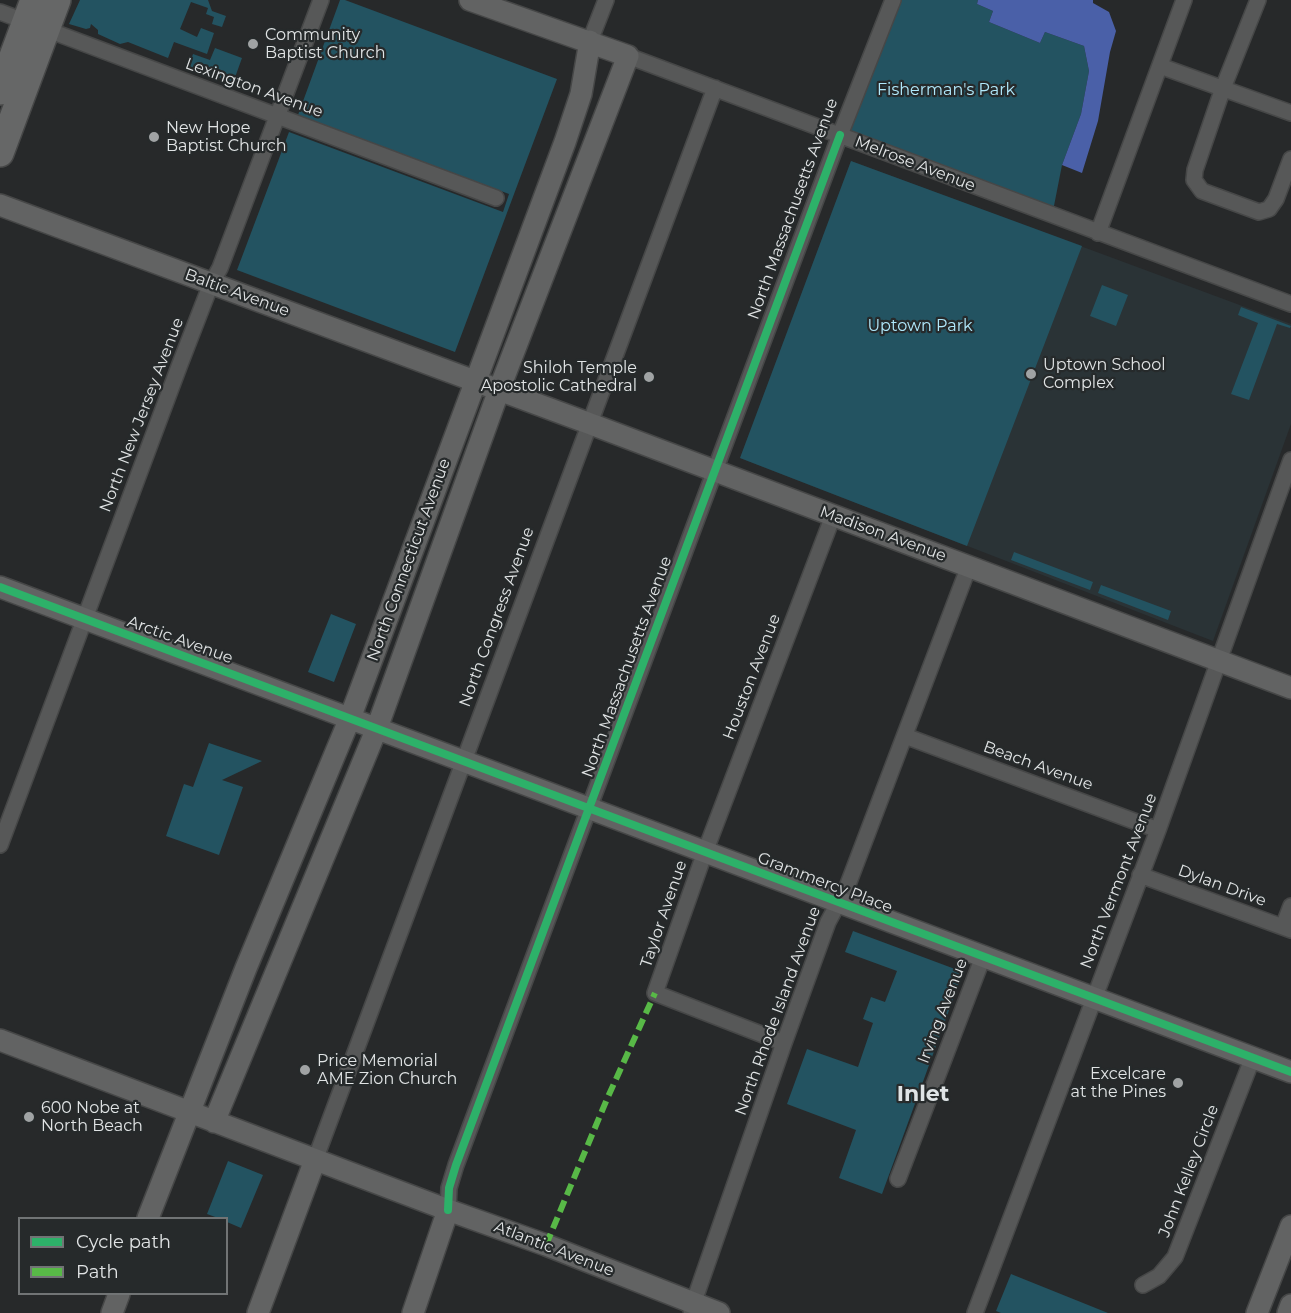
<!DOCTYPE html>
<style>
body{margin:0}
#map{position:relative;width:1291px;height:1313px;overflow:hidden;background:#27292a;font-family:Montserrat,sans-serif}
canvas{display:block}
.legend{position:absolute;left:18px;top:1217px;width:210px;height:78px;box-sizing:border-box;background:#262a2b;border:2px solid #717475;margin:0;padding:8px 10px;list-style:none;font-size:18px;color:#e1e4e5}
.legend li{display:flex;align-items:center;gap:12px;height:30px}
.legend b{width:30px;border:2px solid #717475}
</style>
<div id="map">
<canvas width="1291" height="1313"></canvas>
<ul class="legend">
<li><b style="height:8px;background:#2db169"></b>Cycle path</li>
<li><b style="height:8px;background:#58b947"></b>Path</li>
</ul>
</div>
<script>
const g = document.querySelector('canvas').getContext('2d');
g.lineJoin = 'round';
function fillPath(path, color) { g.fillStyle = color; g.fill(path, 'evenodd'); }
function strokePath(path, color, width, dash) { g.strokeStyle = color; g.lineWidth = width; g.lineCap = dash ? 'butt' : 'round'; g.setLineDash(dash || []); g.stroke(path); }
function drawText(font, color, halo, rows, align = 'center') {
  g.font = font + ' Montserrat,sans-serif'; g.lineWidth = 4.5; g.setLineDash([]); g.textBaseline = 'middle'; g.strokeStyle = halo; g.fillStyle = color; for (const [text, x, y, turn = 0] of rows) {
    g.save(); g.translate(x, y); g.rotate((+turn || 0) * Math.PI / 180); g.textAlign = isNaN(turn) ? turn : align; if (halo) g.strokeText(text, 0, 0); g.fillText(text, 0, 0); g.restore();
  }
}
fillPath(new Path2D(`
 M851 161 1291 324V424L1213 641 740 458Z`), '#2a3336');
fillPath(new Path2D(`
 M80 0H208L212 11 226 16 222 27 212 24 214 17 206 14 208 8 191 2 180 29 197 37 201 28 214 33 207 54 174 42 168 58 128 42 120 44 98 34V30L91 24 90 28 86 29 69 24Z
 M340 0H345L557 79 455 352 237 270 289 132 503 212 509 194 298 115Z
 M893 0H978L977 4 993 11 989 22 1040 43 1045 32 1084 46 1089 71 1081 114 1062 165 1052 216 840 135Z
 M215 48 242 58 233 83 189 66 193 54 210 60Z
 M851 161 1082 246 967 546 740 458Z
 M1102 285 1128 295 1116 326 1090 316Z
 M1241 307 1291 326 1290 328 1277 324 1249 400 1231 394 1258 323 1238 315Z
 M1014 552 1093 582 1090 590 1011 560Z
 M1101 585 1171 611 1168 620 1098 593Z
 M331 614 356 624 334 682 308 672Z
 M209 743 262 761 222 780 243 787 219 855 166 836 184 784 193 787Z
 M853 931 963 972 882 1194 839 1178 856 1130 787 1104 807 1049 858 1067 873 1023 863 1019 871 997 885 1002 897 971 845 952Z
 M228 1161 263 1175 241 1228 227 1222 226 1218H218L207 1214Z
 M1011 1274 1108 1313H1001L996 1311Z`), '#235361');
fillPath(new Path2D(`
 M978 0H1093V3L1109 12 1116 31 1110 52 1098 121 1082 173 1062 165 1081 114 1089 71 1084 46 1045 32 1040 43 989 22 993 11 977 4Z`), '#4a60a8');
const street = new Path2D(`
 M1258 0 1223 88 1195 170 1194 180 1202 191 1259 212 1269 209 1276 199 1291 159
 M0 12 496 198
 M590 41 606 0
 M628 56 1291 304
 M1160 66 1291 113
 M1098 233 1184 0
 M905 736 1158 830
 M0 845 180 364 211 284 220 268 321 0
 M1140 875 1291 930
 M1283 927 1291 906
 M784 1043 655 993 705 852 833 516
 M315 1160 715 88
 M898 1179 983 957
 M448 1210 449 1188 456 1165 840 135 893 0
 M1143 1285 1159 1276 1175 1257 1253 1057
 M691 1310 784 1043 828 922 847 887 969 566
 M975 1313 1158 830 1291 460`);
const secondary = new Path2D(`
 M0 205 588 423 1291 688
 M0 587 1291 1072
 M0 1040 448 1210 546 1245 719 1313
 M214 1122 377 728 499 390 628 56 470 0
 M148 1218 246 968 350 718 565 142 581 94 590 41
 M112 1313 119 1294
 M258 1313 315 1160
 M413 1313 448 1210
 M1257 1313 1291 1226
 M1288 1313 1291 1305`);
const highway = new Path2D(`
 M0 91 34 0
 M0 153 57 0`);
strokePath(street, '#464747', 18);
strokePath(secondary, '#464747', 24);
strokePath(highway, '#464747', 30);
strokePath(street, '#575858', 15);
strokePath(secondary, '#626363', 21);
strokePath(highway, '#666767', 27);
strokePath(new Path2D(`
 M546 1245 607 1099 655 993`), '#58b947', 6, [12, 6]);
strokePath(new Path2D(`
 M0 587 1291 1072
 M448 1210 449 1188 456 1165 840 135`), '#2db169', 8);
for (const [x, y, r, color] of [
 [253,44,6,"#a0a3a4"],
 [154,137,6,"#a0a3a4"],
 [1031,374,6,"#a0a3a4"],
 [649,377,6,"#a0a3a4"],
 [305,1070,6,"#a0a3a4"],
 [1178,1083,6,"#a0a3a4"],
 [29,1117,6,"#a0a3a4"]
]) { const dot = new Path2D(); dot.arc(x, y, r, 0, 2 * Math.PI); g.fillStyle = color; g.fill(dot); strokePath(dot, '#262a2b', 2); }
drawText('16px', '#e1e4e5', '#262a2b', [
 ["Community",265,35],
 ["Baptist Church",265,53],
 ["New Hope",166,128],
 ["Baptist Church",166,146],
 ["Uptown School",1043,365],
 ["Complex",1043,383],
 ["Shiloh Temple",637,368,"right"],
 ["Apostolic Cathedral",637,386,"right"],
 ["Price Memorial",317,1061],
 ["AME Zion Church",317,1079],
 ["Excelcare",1166,1074,"right"],
 ["at the Pines",1166,1092,"right"],
 ["600 Nobe at",41,1108],
 ["North Beach",41,1126]
], 'left');
drawText('16px', '#e1e4e5', '#262a2b', [
 ["Lexington Avenue",254,88,20],
 ["Melrose Avenue",915,164,21],
 ["North Massachusetts Avenue",793,209,-70],
 ["Baltic Avenue",237,293,20],
 ["North New Jersey Avenue",142,415,-69],
 ["Madison Avenue",883,534,20],
 ["North Connecticut Avenue",409,560,-70],
 ["North Congress Avenue",497,617,-70],
 ["Arctic Avenue",180,640,20],
 ["North Massachusetts Avenue",627,667,-70],
 ["Houston Avenue",752,677,-69],
 ["Beach Avenue",1038,766,20],
 ["North Vermont Avenue",1119,881,-69],
 ["Grammercy Place",825,883,21],
 ["Dylan Drive",1222,886,20],
 ["Taylor Avenue",664,914,-71],
 ["North Rhode Island Avenue",778,1011,-70],
 ["Irving Avenue",943,1011,-69],
 ["John Kelley Circle",1189,1171,-69],
 ["Atlantic Avenue",554,1249,21]
]);
drawText('16px', '#b0e9fc', '#262a2b', [
 ["Fisherman's Park",946,90],
 ["Uptown Park",920,326]
]);
drawText('bold 22px', '#dfe4e6', '#262a2b', [
 ["Inlet",923,1095]
]);
</script>
